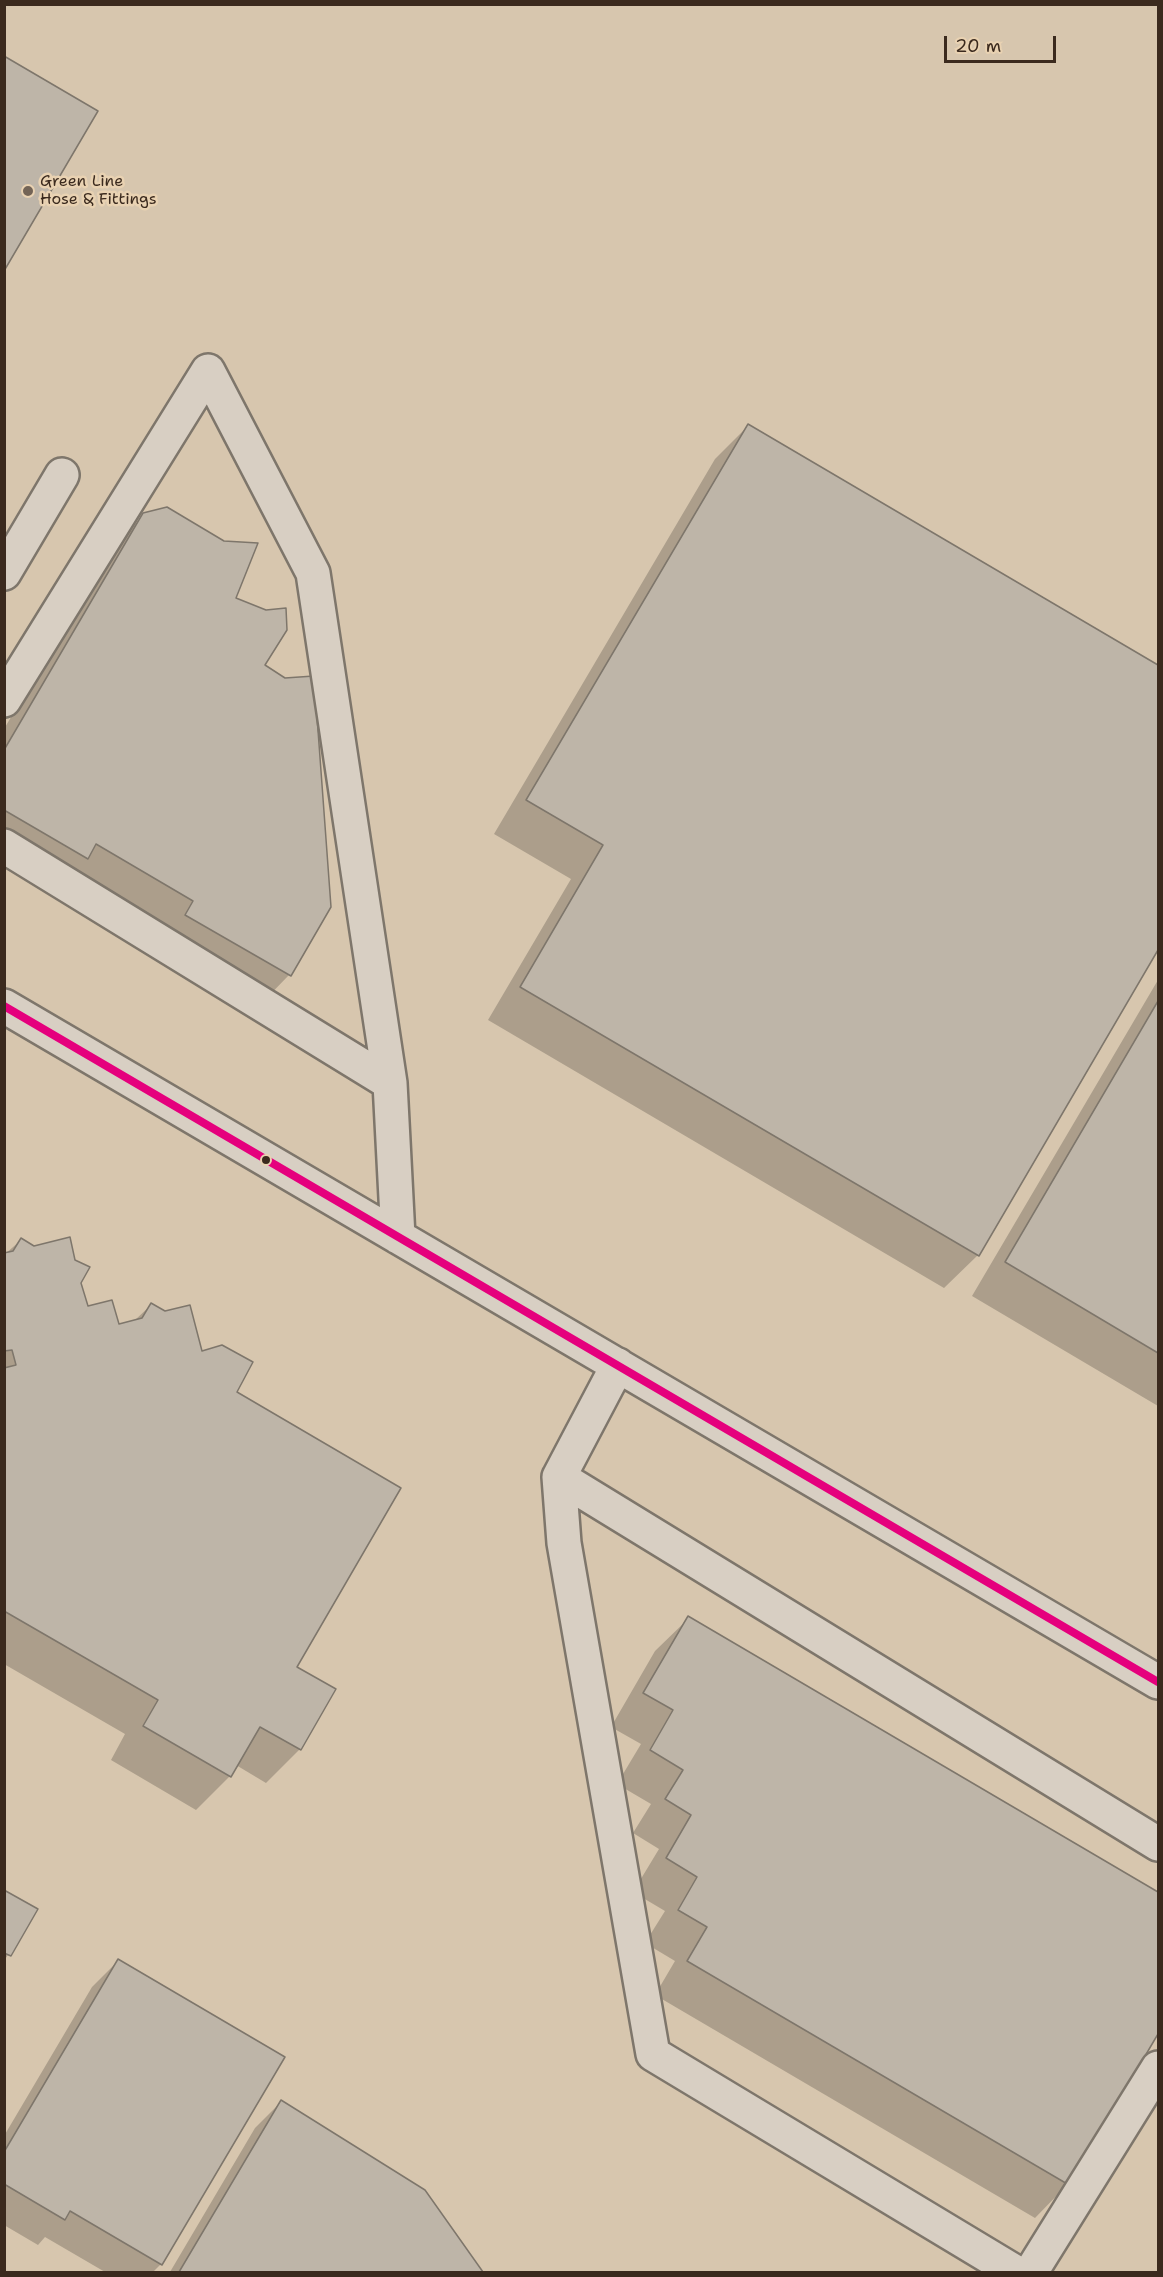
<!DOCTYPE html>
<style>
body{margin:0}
#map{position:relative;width:1163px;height:2277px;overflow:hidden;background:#dcd0bf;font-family:"Shantell Sans",sans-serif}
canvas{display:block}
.frame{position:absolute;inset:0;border:6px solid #3b2a1e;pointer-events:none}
.scale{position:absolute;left:944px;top:36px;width:112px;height:27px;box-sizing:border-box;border:3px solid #3b2a1e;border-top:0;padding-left:8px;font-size:18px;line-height:21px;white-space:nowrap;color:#3b2a1e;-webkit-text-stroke:4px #e9d2b2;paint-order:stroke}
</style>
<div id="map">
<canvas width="1163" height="2277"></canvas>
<div class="frame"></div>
<div class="scale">20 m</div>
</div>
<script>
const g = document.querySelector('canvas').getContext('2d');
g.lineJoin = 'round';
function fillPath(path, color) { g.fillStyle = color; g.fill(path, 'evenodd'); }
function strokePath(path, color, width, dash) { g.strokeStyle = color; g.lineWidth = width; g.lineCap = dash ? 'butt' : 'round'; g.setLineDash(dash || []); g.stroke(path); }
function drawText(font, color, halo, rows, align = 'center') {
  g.font = font + ' "Shantell Sans",sans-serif'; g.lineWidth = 5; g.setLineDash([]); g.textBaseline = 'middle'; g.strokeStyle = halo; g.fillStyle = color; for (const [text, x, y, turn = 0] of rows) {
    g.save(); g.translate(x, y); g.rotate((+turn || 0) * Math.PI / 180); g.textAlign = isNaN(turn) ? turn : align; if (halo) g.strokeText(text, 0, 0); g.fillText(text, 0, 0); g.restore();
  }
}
fillPath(new Path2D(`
 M5 5H1158V2272H5Z`), '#d7c6ae');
fillPath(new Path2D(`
 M748 426 1158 667V947L978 1255 944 1288 488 1020 571 879 494 834 715 459Z
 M144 515 234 599 263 666 330 907 289 975 256 1009 4 862V729L110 549Z
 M1158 980V1406L972 1296Z
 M21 1240 80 1283 87 1308 118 1326 134 1321 151 1305 201 1352 235 1393 295 1667 334 1690 300 1749 266 1783 236 1765 230 1776 196 1810 111 1760 125 1734 4 1664V1255Z
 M689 1618 1158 1894V2031L1068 2184 1035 2218 655 1995 675 1961 645 1943 665 1911 633 1892 659 1849 633 1833 651 1804 617 1784 641 1744 611 1727 655 1651Z
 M4 1892 36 1910 4 1961Z
 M118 1961 161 2264 153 2272H105L45 2237 38 2245 4 2225V2136L92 1987Z
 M281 2102 424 2192 481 2272H170L255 2128Z`), '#0003');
const building = new Path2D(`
 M4 56 98 111 4 271Z
 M748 424 1158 665V950L979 1256 520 987 603 845 526 800Z
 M167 507 224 541 258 543 236 598 266 610 286 608 287 630 265 665 285 678 314 676 331 907 291 976 185 915 193 901 96 844 88 859 4 810V750L143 513Z
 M1158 1001V1353L1005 1262Z
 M70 1237 75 1260 90 1267 81 1283 88 1306 112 1300 119 1324 142 1318 151 1303 165 1311 190 1305 202 1351 222 1345 253 1362 237 1392 401 1488 297 1667 336 1689 301 1750 260 1727 231 1777 143 1726 158 1700 4 1611V1368L16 1365 12 1350 4 1351V1253L13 1251 21 1238 34 1246Z
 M688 1616 1158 1892V2034L1069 2185 687 1961 707 1927 678 1910 697 1877 666 1858 691 1815 665 1799 683 1770 650 1750 673 1710 643 1693Z
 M4 1890 38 1909 11 1956 4 1953Z
 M118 1959 285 2057 162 2265 70 2211 65 2220 4 2184V2152Z
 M281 2100 425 2190 483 2272H179Z`);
fillPath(building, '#beb5a8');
strokePath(building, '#7e766b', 1.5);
const minor = new Path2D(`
 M4 573 62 475
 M4 700 208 371 313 573 390 1083
 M4 846 390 1083 398 1237
 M4 1006 1158 1682
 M618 1365 559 1477 1158 1844
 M559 1477 564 1543 653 2054 1015 2272
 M1031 2272 1158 2068`);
strokePath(minor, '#7e766b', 38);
strokePath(minor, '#d8cfc3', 33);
strokePath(new Path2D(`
 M4 1006 1158 1682`), '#e5007d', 8);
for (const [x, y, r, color] of [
 [28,191,6,"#736456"],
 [266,1160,5,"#3b2a1e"]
]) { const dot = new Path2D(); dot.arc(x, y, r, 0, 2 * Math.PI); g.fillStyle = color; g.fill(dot); strokePath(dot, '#e9d2b2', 2); }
drawText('16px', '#3b2a1e', '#e9d2b2', [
 ["Green Line",40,182],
 ["Hose & Fittings",40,200]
], 'left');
</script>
